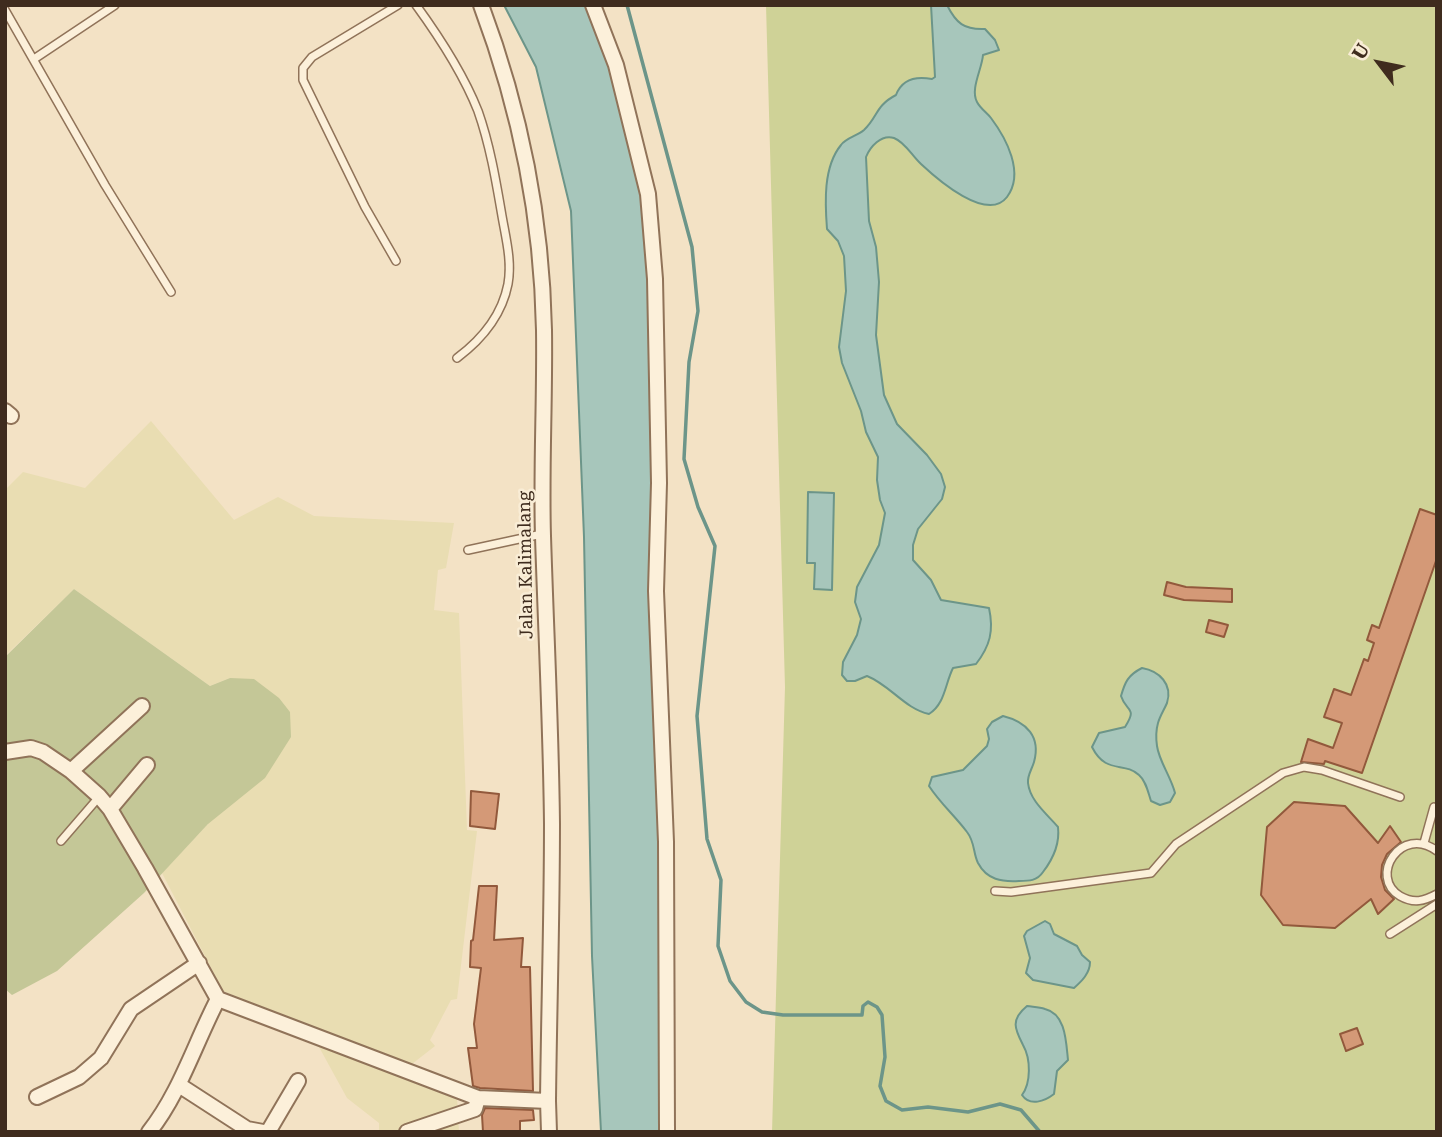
<!DOCTYPE html>
<style>
body{margin:0}
#map{position:relative;width:1442px;height:1137px;overflow:hidden;background:#f3e2c5;font-family:"Roboto Serif",serif}
canvas{display:block}
.frame{position:absolute;inset:0;border:7px solid #3f2c1e;pointer-events:none}
.north{position:absolute;left:1344px;top:28px;width:70px;height:70px;-webkit-text-stroke:5px #f9edd6;paint-order:stroke;rotate:302deg;font-size:19px;font-weight:700;line-height:28px;text-align:center;color:#3f2c1e}
.north::after{content:'';display:block;margin:auto;width:24px;height:32px;background:#3f2c1e;clip-path:polygon(50% 0,100% 100%,50% 72%,0 100%)}
</style>
<div id="map">
<canvas width="1442" height="1137"></canvas>
<div class="frame"></div>
<div class="north">U</div>
</div>
<script>
const g = document.querySelector('canvas').getContext('2d');
g.lineJoin = 'round';
function fillPath(path, color) { g.fillStyle = color; g.fill(path, 'evenodd'); }
function strokePath(path, color, width, dash) { g.strokeStyle = color; g.lineWidth = width; g.lineCap = dash ? 'butt' : 'round'; g.setLineDash(dash || []); g.stroke(path); }
function drawText(font, color, halo, rows, align = 'center') {
  g.font = font + ' "Roboto Serif",serif'; g.lineWidth = 5; g.setLineDash([]); g.textBaseline = 'middle'; g.strokeStyle = halo; g.fillStyle = color; for (const [text, x, y, turn = 0] of rows) {
    g.save(); g.translate(x, y); g.rotate((+turn || 0) * Math.PI / 180); g.textAlign = isNaN(turn) ? turn : align; if (halo) g.strokeText(text, 0, 0); g.fillText(text, 0, 0); g.restore();
  }
}
fillPath(new Path2D(`
 M151 421 234 520 278 497 314 516 454 523 446 568 438 570 434 610 459 613 467 830 477 831 457 999 451 1000 430 1040 435 1046 412 1064 404 1079 457 1097 459 1132H379V1123L347 1098 308 1027 223 991 162 873 208 824 230 678 210 686 74 589 5 656V490L23 472 85 488Z`), '#e9ddb2');
fillPath(new Path2D(`
 M766 5H1437V1132H772L785 687Z`), '#cfd297');
fillPath(new Path2D(`
 M74 589 210 686 230 678 254 679 279 698 290 712 291 737 265 778 208 824 144 893 57 971 12 995 5 989V657Z`), '#c4c797');
const water = new Path2D(`
 M504 5H593L648 194 667 1132H601L592 956 584 537 571 211 536 67Z
 M931 5H947C956 23 964 30 985 29L995 40 999 50 983 55C982 69 970 89 977 102 980 108 987 113 991 118 1006 138 1025 173 1007 197 987 223 937 179 921 164 912 156 905 142 894 138 881 134 870 147 866 157L869 221 876 247 879 282 876 335 884 395 897 424 927 455 941 474 945 487 942 499 918 529 913 545V560L931 580 941 600 989 608C994 631 990 646 976 664L953 668C945 684 945 704 929 714 905 709 890 685 867 676L855 681H847L842 675 843 662 857 635 861 619 855 602 857 587 879 545 885 513 880 500 877 480 878 457 866 432 861 411 842 363 839 347 846 291 844 256 838 241 827 229C825 203 823 167 841 145 846 138 857 136 864 130 878 117 875 106 896 95 902 79 916 76 932 79L935 77Z
 M808 492 834 493 832 590 814 589 815 563H807Z
 M1142 668C1159 671 1173 684 1167 703 1164 710 1160 716 1158 723 1156 730 1156 739 1157 746 1159 761 1171 777 1175 793L1170 802 1160 805 1151 801C1148 792 1146 781 1139 775 1124 761 1106 775 1092 747L1099 733 1125 727C1138 707 1126 712 1121 696 1125 682 1128 675 1142 668Z
 M1003 716C1027 722 1041 737 1034 762 1032 769 1027 776 1028 783 1030 801 1047 814 1058 827 1060 844 1053 859 1043 872 1037 881 1029 881 1019 881 1002 882 987 880 978 863 973 853 975 842 967 832 955 816 940 803 929 786L932 777 963 770 987 746 989 739 987 729 992 722Z
 M1045 921 1050 924 1054 934 1077 946 1082 955 1090 962C1090 973 1082 981 1074 988L1033 980 1026 973 1030 958 1024 936 1027 931Z
 M1027 1006C1033 1007 1039 1007 1045 1009 1066 1014 1066 1042 1068 1060L1057 1071 1054 1094C1045 1101 1030 1107 1022 1095 1031 1083 1031 1059 1023 1045 1015 1029 1010 1020 1027 1006Z`);
fillPath(water, '#a7c6bb');
strokePath(water, '#6c9589', 2);
strokePath(new Path2D(`
 M627 5 692 247 698 311 689 362 684 459 698 507 715 546 697 716 707 839 721 880 718 946 730 981 746 1002 762 1012 783 1015H862L863 1006 868 1002 877 1007 882 1015 885 1057 880 1086 886 1101 902 1110 928 1107 968 1112 1000 1104 1021 1110 1040 1132`), '#6c9589', 3.5);
const building = new Path2D(`
 M1420 509 1437 515V558L1362 773 1325 761 1324 764 1301 762 1308 739 1333 748 1342 723 1324 717 1334 689 1351 695 1364 659 1368 661 1374 643 1367 640 1372 625 1379 628Z
 M1167 582 1186 587 1232 589V602L1184 600 1164 595Z
 M1209 620 1228 625 1224 637 1206 632Z
 M471 791 499 794 495 829 470 826Z
 M1294 802 1345 806 1378 843 1390 826 1401 842 1387 854 1382 865 1381 877 1385 890 1394 899 1378 914 1371 899 1335 928 1283 925 1261 895 1267 827Z
 M479 886H497L494 940 523 938 521 967H530L533 1091 480 1088 473 1086 468 1048H477L474 1024 481 968 470 967 471 941 473 940Z
 M1357 1028 1363 1044 1346 1051 1340 1034Z
 M485 1108 533 1110 534 1120 520 1121V1132H483L482 1115Z`);
fillPath(building, '#d49977');
strokePath(building, '#92593c', 2);
const service = new Path2D(`
 M416 5C440 38 463 73 478 111 490 145 496 181 502 216 506 239 512 261 508 284 502 315 481 340 457 358
 M5 10 105 185 171 292
 M34 59 115 5
 M396 261 365 207 303 80V68L312 57 398 5
 M468 550 542 534
 M61 841 99 797
 M1424 843 1434 807
 M1437 851C1401 824 1368 877 1400 896 1414 904 1424 901 1437 894
 M995 891 1011 892 1151 873 1176 844 1283 773 1304 767 1322 770 1400 797
 M1390 934 1437 904`);
const minor = new Path2D(`
 M481 5C520 109 542 219 544 330 545 399 541 467 543 536 546 632 551 728 552 824 552 916 549 1009 548 1101L549 1132
 M593 5 616 65 648 194 655 279 659 483 656 591 666 842 667 1132
 M5 411 11 416
 M5 752 31 748 43 752 71 771 99 796 110 809 145 868 218 999C195 1043 180 1093 149 1132
 M71 771 142 706
 M110 809 147 765
 M218 999 478 1098 548 1101
 M179 1085 247 1129 263 1132
 M37 1097 79 1077 101 1058 131 1009 199 963
 M268 1132 298 1081
 M407 1132 475 1109 478 1098`);
strokePath(service, '#907359', 10);
strokePath(minor, '#907359', 18);
strokePath(service, '#fcf0da', 7);
strokePath(minor, '#fcf0da', 14);
drawText('18px', '#3f2c1e', '#f9edd6', [
 ["Jalan Kalimalang",526,565,-91]
]);
</script>
